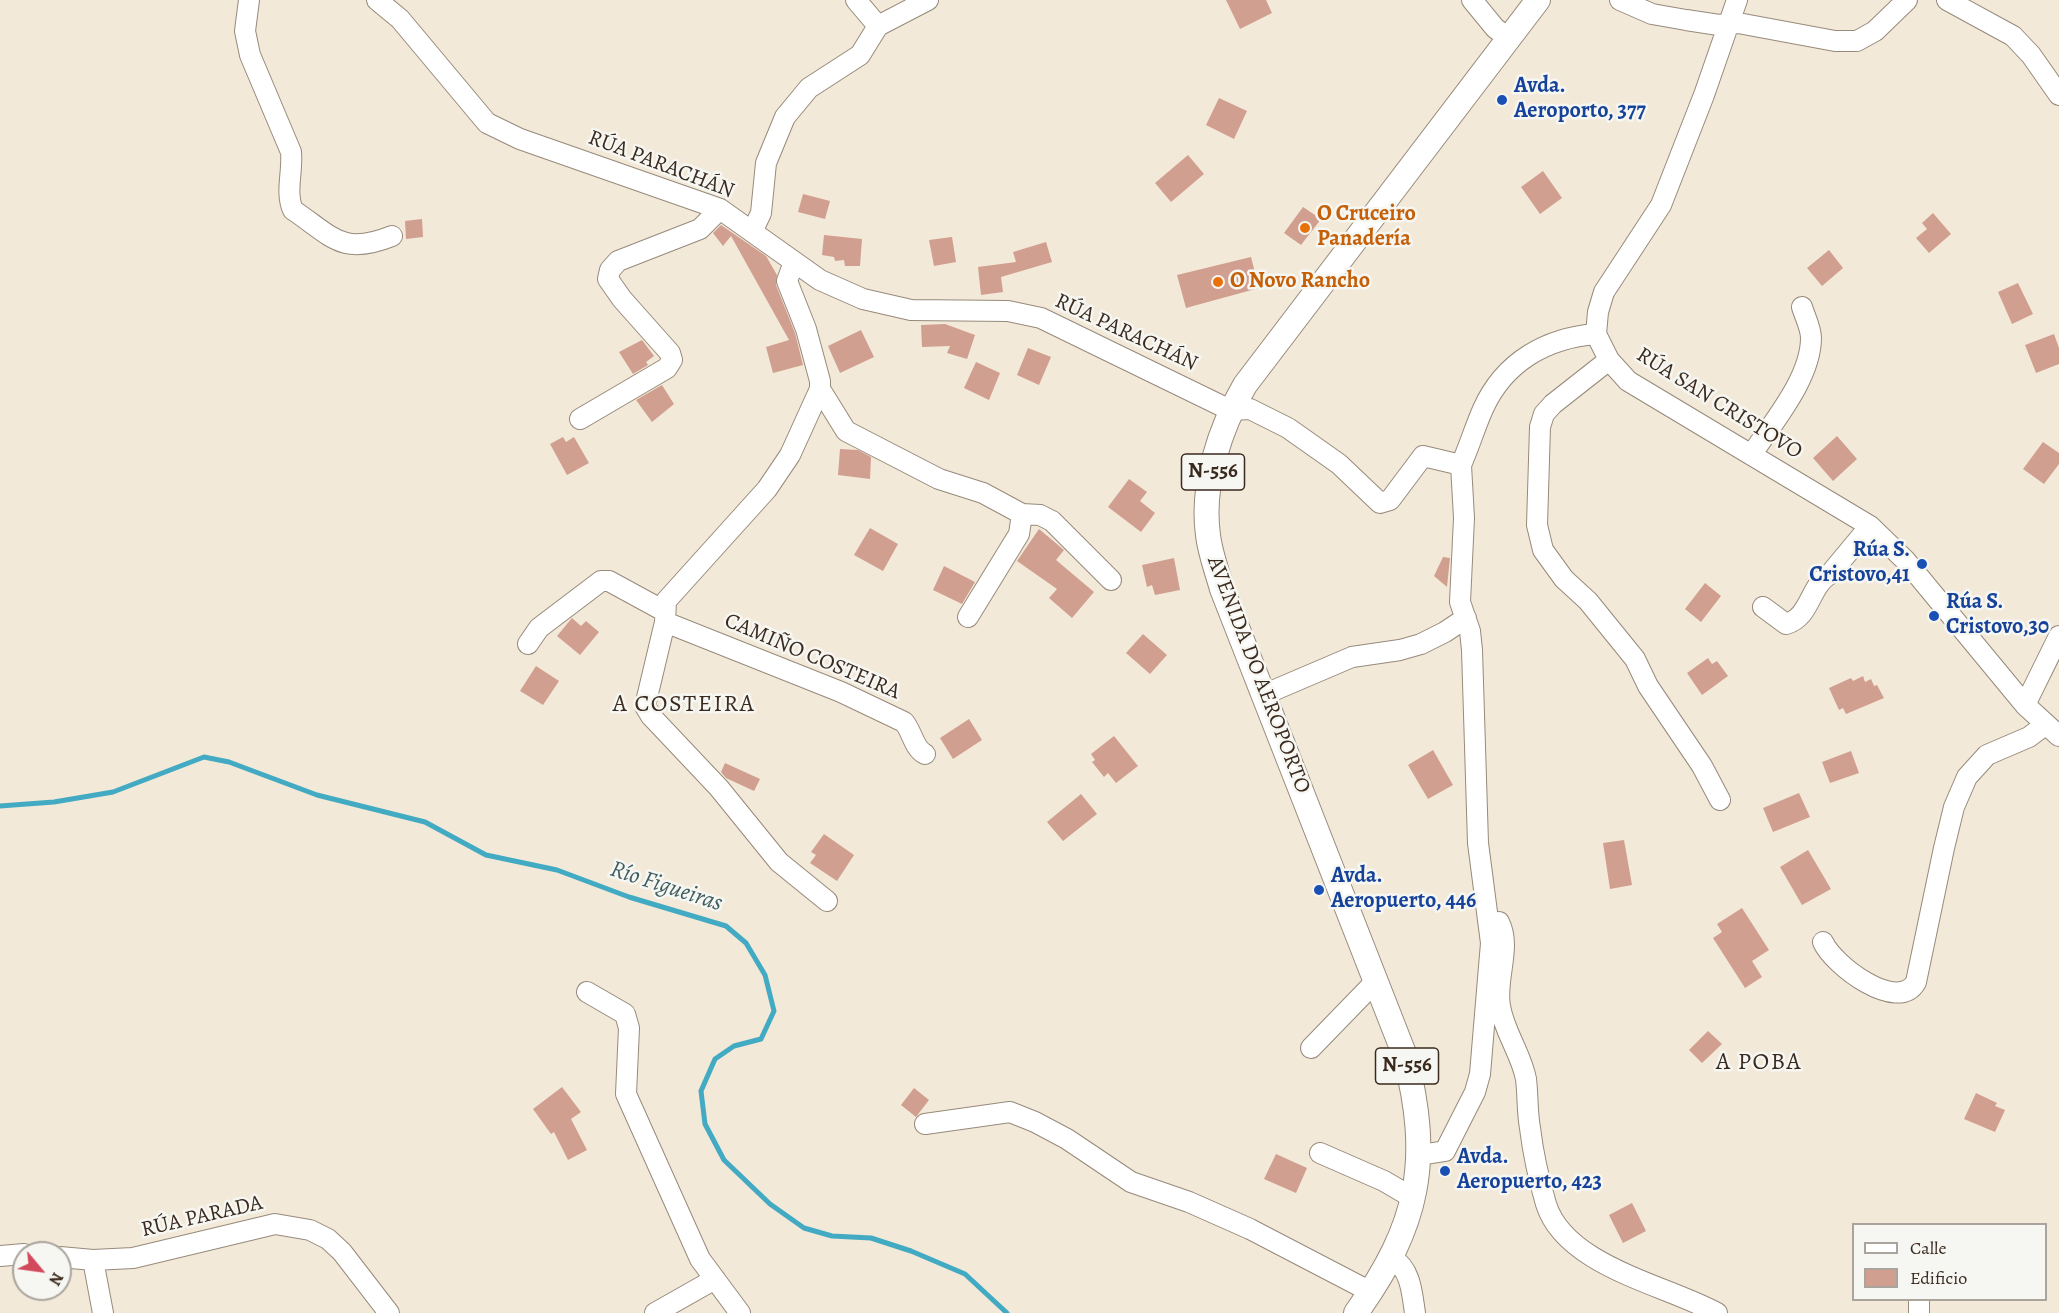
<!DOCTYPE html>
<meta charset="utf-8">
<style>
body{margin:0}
#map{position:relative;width:2059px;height:1313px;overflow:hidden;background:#f3e9d8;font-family:Alegreya,serif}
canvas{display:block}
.legend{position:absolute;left:1852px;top:1223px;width:195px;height:78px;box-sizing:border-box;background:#f6f6f2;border:2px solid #aba49d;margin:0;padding:8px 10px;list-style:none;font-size:18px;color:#3b2a1e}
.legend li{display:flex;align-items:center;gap:12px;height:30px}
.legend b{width:30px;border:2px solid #aba49d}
.north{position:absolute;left:12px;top:1241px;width:60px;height:60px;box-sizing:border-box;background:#f6f6f2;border:2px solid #aba49d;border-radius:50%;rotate:119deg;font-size:16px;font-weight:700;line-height:24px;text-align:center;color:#3b2a1e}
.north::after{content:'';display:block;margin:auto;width:21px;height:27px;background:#d1495b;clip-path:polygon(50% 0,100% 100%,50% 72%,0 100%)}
</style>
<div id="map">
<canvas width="2059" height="1313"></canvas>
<ul class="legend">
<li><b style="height:8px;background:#fff"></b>Calle</li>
<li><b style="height:16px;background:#d19f90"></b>Edificio</li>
</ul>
<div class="north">N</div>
</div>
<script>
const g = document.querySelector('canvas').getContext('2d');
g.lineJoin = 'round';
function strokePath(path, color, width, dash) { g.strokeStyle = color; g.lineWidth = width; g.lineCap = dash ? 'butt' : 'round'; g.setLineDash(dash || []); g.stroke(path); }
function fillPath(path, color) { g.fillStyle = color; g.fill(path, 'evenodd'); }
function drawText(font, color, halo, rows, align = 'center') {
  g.font = font + ' Alegreya,serif'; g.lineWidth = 5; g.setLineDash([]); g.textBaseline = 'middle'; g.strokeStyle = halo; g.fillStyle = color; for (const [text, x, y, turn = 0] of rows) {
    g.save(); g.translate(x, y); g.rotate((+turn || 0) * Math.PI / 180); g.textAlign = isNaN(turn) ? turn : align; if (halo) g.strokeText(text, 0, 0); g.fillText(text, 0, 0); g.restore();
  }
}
strokePath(new Path2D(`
 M0 806 54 802 113 792 204 757 229 762 317 795 425 822 486 855 557 870 629 897 726 926 746 943 765 975 774 1011 761 1039 734 1046 715 1059 701 1091 705 1124 724 1160 770 1204 804 1228 832 1236 871 1238 911 1251 965 1274 1007 1313`), '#42aac2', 5);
fillPath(new Path2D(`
 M1226 0H1266L1272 13 1240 29Z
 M1219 98 1247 111 1234 139 1206 125Z
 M1188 155 1204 174 1171 202 1155 183Z
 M1543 171 1562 198 1540 214 1521 187Z
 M803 194 830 201 825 219 798 212Z
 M1303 207 1321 219 1301 245 1284 233Z
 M1933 213 1951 234 1929 253 1916 238 1927 229 1922 223Z
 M422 219 423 237 406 239 405 221Z
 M721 225 766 256 777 275 776 285 795 333 803 365 773 373 766 347 789 340 731 236 723 246 713 233Z
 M824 235 862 239 860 266H845L844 260 835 261 834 257 822 255Z
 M952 237 956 262 934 266 929 240Z
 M1046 242 1052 262 1001 277 1003 292 981 295 978 267 1016 262 1013 252Z
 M1829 250 1843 268 1822 286 1807 268Z
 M1251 257 1259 288 1186 308 1177 275Z
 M2018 283 2033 314 2012 324 1998 292Z
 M945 324 975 335 967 359 947 353 950 346 922 347 921 325Z
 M861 330 874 357 840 373 828 346Z
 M2054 334 2059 348V364L2036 373 2025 345Z
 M642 340 654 356 646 362 648 365 633 374 619 352Z
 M1028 348 1051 357 1039 385 1017 375Z
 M976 362 1000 373 989 400 964 388Z
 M662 385 674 404 652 422 636 400Z
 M1837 436 1857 459 1833 481 1813 458Z
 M563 437 566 442 574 437 589 463 567 475 550 444Z
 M2043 442 2059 453V464L2044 484 2023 469Z
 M840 449 858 450 871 457 870 479 838 475Z
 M1129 479 1147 492 1140 501 1155 513 1141 532 1108 507Z
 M870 528 898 544 883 571 854 555Z
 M1039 529 1064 550 1056 560 1094 592 1072 618 1049 598 1057 589 1017 561Z
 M1443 557 1450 558 1447 587 1434 576Z
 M1174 558 1180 590 1155 595 1152 585 1147 587 1142 565Z
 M944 566 975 582 962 604 933 590Z
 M1705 583 1721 596 1701 622 1685 609Z
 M572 618 581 626 586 621 599 632 580 655 557 636Z
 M1143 634 1167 655 1150 674 1126 653Z
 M1708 658 1712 664 1717 661 1728 676 1702 695 1687 673Z
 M536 666 559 681 543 705 520 691Z
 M1863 676 1865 682 1871 679 1874 686 1877 685 1884 698 1846 714 1843 708 1839 710 1829 688 1851 678 1853 681Z
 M969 719 982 740 953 759 940 738Z
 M1114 736 1138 766 1116 783 1108 773 1104 777 1092 762 1095 760 1091 754Z
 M1433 750 1453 785 1428 799 1408 765Z
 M1851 751 1859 773 1830 783 1822 762Z
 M725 763 760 779 754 791 726 778 721 772Z
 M1799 793 1810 817 1773 832 1763 808Z
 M1081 794 1097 814 1063 841 1047 822Z
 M824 834 854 855 837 881 810 863 816 855 811 852Z
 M1624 840 1632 885 1610 889 1603 843Z
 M1808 850 1831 889 1802 905 1780 867Z
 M1742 908 1769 950 1752 961 1762 977 1745 988 1713 938 1722 932 1717 924Z
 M1708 1031 1722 1044 1702 1063 1689 1050Z
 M562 1087 581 1112 571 1119 587 1150 568 1160 554 1132 551 1134 533 1109Z
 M914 1088 929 1100 916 1117 901 1105Z
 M1976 1093 1997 1103 1995 1106 2005 1110 1995 1132 1964 1119Z
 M1276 1154 1307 1168 1296 1193 1264 1179Z
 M1632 1203 1646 1231 1623 1243 1609 1215Z`), '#d19f90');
const minor = new Path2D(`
 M249 0 245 31 250 55 291 152C293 171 285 193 293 210 333 237 342 256 392 236
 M377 0 400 19 487 123 520 139 720 209 820 280 863 299 911 310 1008 311 1041 318 1230 410 1250 409 1288 428 1339 464 1380 503 1390 500 1423 456 1461 465C1469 447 1475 427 1483 409 1504 362 1546 338 1596 334
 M856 0 878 26
 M1472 0 1495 28 1509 39
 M1620 0 1652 14 1686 20 1719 25 1738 23 1835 41H1857L1875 31 1907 0
 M1737 0 1704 95 1661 205 1604 292 1598 312 1596 334 1609 360 1628 381 1870 526 1906 561 2025 705 2059 736
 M1947 0 2013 36 2031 55 2059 95
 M753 230 761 213 766 163 785 117 809 88 860 55 878 26 928 0
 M794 262 787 281 806 329 820 381V389L790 455 767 489 666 601 665 622 645 706 651 716 719 788 779 862 827 901
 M1609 360 1553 404 1544 414 1540 427 1537 525 1543 550 1564 579 1588 601 1635 659 1648 686 1702 766 1720 800
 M820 389 846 431 939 479 983 493 1022 514 1019 534 968 617
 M580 419 667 368 672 360 670 353 622 299 608 279 610 270 618 261 700 229 720 209
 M1752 454C1773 422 1811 378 1811 338 1811 328 1805 317 1802 307
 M1022 514 1040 515 1052 521 1111 580
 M1763 607 1786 624C1811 617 1809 586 1830 574L1870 526
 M665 622 841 692 904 722C912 731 914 749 925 754
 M528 644 539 628 601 581H609L664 611
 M1263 695 1352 657 1400 650 1421 644 1445 632 1466 618
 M2025 705 2059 636
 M1499 922C1512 947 1495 979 1500 1006 1504 1032 1521 1053 1526 1079 1528 1095 1527 1112 1530 1128 1533 1153 1539 1180 1546 1204 1565 1266 1666 1285 1717 1313
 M1823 942C1833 965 1898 1014 1916 982L1944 848 1954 807 1967 777 1987 755 2029 737 2045 725
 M587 992 625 1014 629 1028 626 1094 700 1259 740 1313
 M1311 1048 1376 981
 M925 1124 1010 1112 1035 1122 1067 1139 1131 1182 1189 1202 1250 1229 1371 1292
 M1320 1153 1384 1181 1413 1198
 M1420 1155 1445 1151 1475 1092 1480 1074 1491 943 1478 843 1472 650 1470 631 1460 602 1464 518 1461 465
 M0 1256 24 1254
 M60 1257 93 1260 133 1258 275 1224 310 1230 328 1239 342 1252 389 1313
 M1392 1258C1411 1269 1412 1293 1415 1313
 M93 1260 103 1313
 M655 1313 715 1279
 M1919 1313V1300`);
const major = new Path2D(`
 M1356 1313C1419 1225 1432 1161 1405 1056L1222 589C1217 571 1210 553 1208 535 1201 485 1220 428 1245 385L1538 0`);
strokePath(minor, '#978a7b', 22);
strokePath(major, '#978a7b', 26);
strokePath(minor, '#fff', 20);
strokePath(major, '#fff', 24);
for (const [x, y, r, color] of [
 [1502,100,6,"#1a4fb4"],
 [1305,228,6,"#e8710a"],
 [1218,282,6,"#e8710a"],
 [1922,564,6,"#1a4fb4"],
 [1934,616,6,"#1a4fb4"],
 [1319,890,6,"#1a4fb4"],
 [1445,1171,6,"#1a4fb4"]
]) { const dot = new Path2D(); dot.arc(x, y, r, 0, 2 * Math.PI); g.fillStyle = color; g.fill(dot); strokePath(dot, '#f6f6f2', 2); }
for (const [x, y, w] of [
 [1213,472,63],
 [1407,1066,63]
]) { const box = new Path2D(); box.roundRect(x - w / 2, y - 18, w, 36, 4.5); g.fillStyle = '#f6f6f2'; g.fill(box); strokePath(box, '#3b2a1e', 1.5); }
drawText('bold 21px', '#3b2a1e', null, [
 ["N-556",1213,472],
 ["N-556",1407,1066]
]);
drawText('bold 22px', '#164399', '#f6f6f2', [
 ["Avda.",1514,87],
 ["Aeroporto, 377",1514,112],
 ["Rúa S.",1910,551,"right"],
 ["Cristovo,41",1910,576,"right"],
 ["Rúa S.",1946,603],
 ["Cristovo,30",1946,628],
 ["Avda.",1331,877],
 ["Aeropuerto, 446",1331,902],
 ["Avda.",1457,1158],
 ["Aeropuerto, 423",1457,1183]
], 'left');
drawText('22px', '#3b2a1e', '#f6f6f2', [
 ["RÚA PARACHÁN",661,165,21],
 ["RÚA PARACHÁN",1126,333,25],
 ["RÚA SAN CRISTOVO",1719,404,32],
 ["CAMIÑO COSTEIRA",812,657,23],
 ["AVENIDA DO AEROPORTO",1258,675,69],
 ["RÚA PARADA",202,1217,-13]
]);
drawText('bold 22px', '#c56008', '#f6f6f2', [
 ["O Cruceiro",1317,215],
 ["Panadería",1317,240],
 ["O Novo Rancho",1230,282]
], 'left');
g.letterSpacing = '1.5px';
drawText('24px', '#3b2a1e', '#f6f6f2', [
 ["A COSTEIRA",684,705],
 ["A POBA",1759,1063]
]);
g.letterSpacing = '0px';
drawText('italic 24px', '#3e5d60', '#f6f6f2', [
 ["Río Figueiras",666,887,18]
]);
</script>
